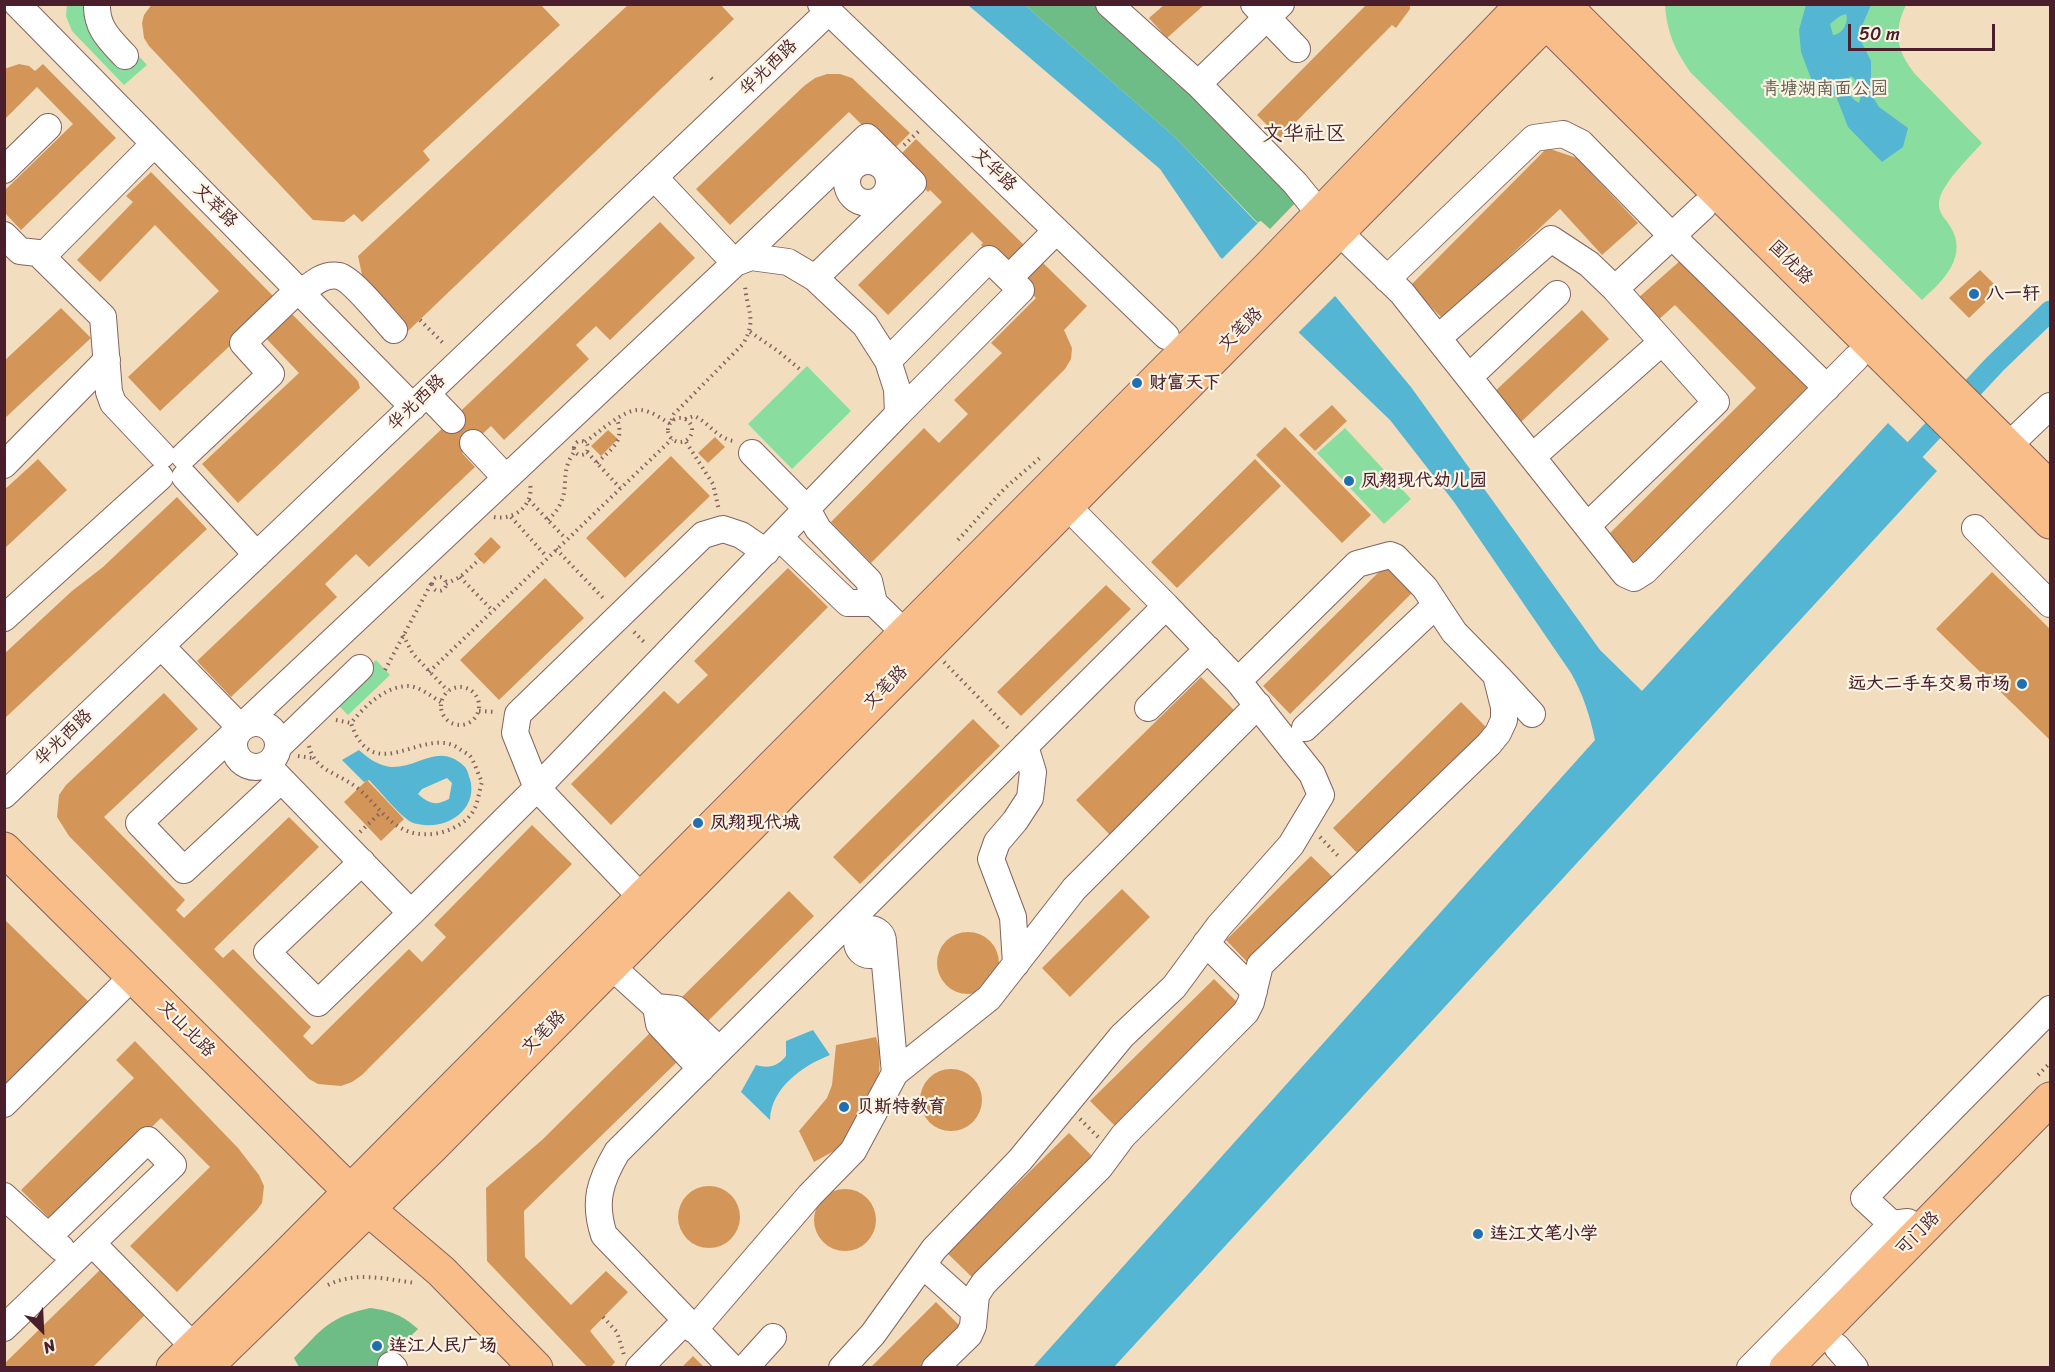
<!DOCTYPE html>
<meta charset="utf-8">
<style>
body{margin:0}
#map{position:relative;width:2055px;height:1372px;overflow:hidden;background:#f2debf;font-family:Sriracha,sans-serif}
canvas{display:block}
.frame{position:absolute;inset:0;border:6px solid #4a1f2b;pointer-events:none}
.north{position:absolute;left:12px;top:1300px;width:60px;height:60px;-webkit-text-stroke:4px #fcf5e5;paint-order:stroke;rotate:156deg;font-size:16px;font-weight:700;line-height:24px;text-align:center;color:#4a1f2b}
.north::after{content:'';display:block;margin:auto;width:21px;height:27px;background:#4a1f2b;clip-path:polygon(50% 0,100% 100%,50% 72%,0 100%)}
.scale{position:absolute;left:1848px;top:24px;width:147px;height:27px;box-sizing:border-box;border:3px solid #4a1f2b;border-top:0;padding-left:8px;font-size:18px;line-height:21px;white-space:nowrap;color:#4a1f2b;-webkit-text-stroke:4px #fcf5e5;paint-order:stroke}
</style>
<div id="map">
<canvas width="2055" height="1372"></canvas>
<div class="frame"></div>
<div class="north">N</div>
<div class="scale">50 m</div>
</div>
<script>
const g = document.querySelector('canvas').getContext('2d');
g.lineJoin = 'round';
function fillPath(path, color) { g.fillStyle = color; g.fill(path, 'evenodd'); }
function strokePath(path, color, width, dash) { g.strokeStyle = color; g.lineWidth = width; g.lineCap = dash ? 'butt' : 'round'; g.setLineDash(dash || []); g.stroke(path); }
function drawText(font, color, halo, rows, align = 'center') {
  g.font = font + ' Sriracha,"LXGW WenKai TC",sans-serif'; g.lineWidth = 4.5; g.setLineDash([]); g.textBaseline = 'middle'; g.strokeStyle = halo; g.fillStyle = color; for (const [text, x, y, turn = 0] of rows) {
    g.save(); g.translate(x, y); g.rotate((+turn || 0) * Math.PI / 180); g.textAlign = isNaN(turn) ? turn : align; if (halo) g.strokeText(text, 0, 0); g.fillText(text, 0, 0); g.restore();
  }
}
fillPath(new Path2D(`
 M67 5H86C84 29 93 37 108 54L124 40 147 65 124 85 72 31 66 16Z
 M1665 5H1906C1893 32 1896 50 1915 74L1982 143C1970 157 1941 184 1939 202 1938 213 1945 218 1950 226 1969 256 1943 281 1922 300L1691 73C1675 50 1667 33 1665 5Z
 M807 366 851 411 792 469 748 424Z
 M1345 428 1411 499 1384 524 1317 453Z
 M376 660 390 675 348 715 334 701Z`), '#89dd9f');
fillPath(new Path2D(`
 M1025 5H1102L1299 199 1270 229 1261 221 1258 223 1176 138Z
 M370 1308C392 1311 402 1315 418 1329L379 1367H299L294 1358C322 1329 329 1317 370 1308Z`), '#6ebc86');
fillPath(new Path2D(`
 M968 5H1025L1176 138 1254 220 1336 297 1411 387 1600 650 1642 691 1888 423 1937 471 1114 1367H1033L1595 740C1590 716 1583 694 1571 673L1454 502 1390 420 1220 257 1160 169Z
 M1806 5H1871L1858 35 1871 61V94L1879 107 1908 128 1903 147 1882 162 1848 127 1836 96 1812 81 1801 52 1799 30ZM1846 14C1849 22 1843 34 1833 35L1830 24 1840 16ZM1851 76C1860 83 1863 92 1859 103 1850 98 1846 91 1846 81Z
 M359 750C368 758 379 766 391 767 420 768 438 742 464 766 468 770 468 774 470 779 478 807 451 828 424 825 420 824 415 824 411 822 399 815 379 790 369 780L364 782 342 760ZM447 778 452 783 449 799C436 806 429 804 418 794L422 789Z
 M813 1030 830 1055C802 1066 771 1088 770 1120L741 1092 756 1065C769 1069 778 1066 786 1056V1041Z`), '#55b6d3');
fillPath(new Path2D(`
 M1260 221 1336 295 1296 335 1220 261Z`), '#f2debf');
strokePath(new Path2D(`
 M1896 470 1995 364 2050 311`), '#55b6d3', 21);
fillPath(new Path2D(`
 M152 4H540L560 25 423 151 430 160 362 222 354 214 344 222 313 220 149 46 144 38 142 23 144 15Z
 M629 4H720L734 19 408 331 364 284 358 256Z
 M1367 4H1410V9L1396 28 1392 25 1280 138 1257 115Z
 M1164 5H1204L1167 38 1149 18Z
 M19 64 29 66 35 71 43 64 116 138 21 230 4 212V191L73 124 37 87 4 120V69Z
 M827 74H840L852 78 910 133 890 153 849 112 730 225 696 189 804 86 815 78Z
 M916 139 1024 245 1003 266 981 245 983 243 972 232 888 315 858 285 942 202 930 190 928 192 896 159Z
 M1547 148 1577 158 1638 223 1602 255 1560 209 1443 319 1410 286Z
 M151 172 278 301 160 411 128 377 219 291 155 225 100 282 77 260 133 202 126 196Z
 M660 222 695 258 610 340 596 326 576 345 589 359 504 440 491 426 462 453 475 467 369 567 356 554 325 584 337 597 231 697 197 661Z
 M1681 260 1811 388 1635 563 1607 536 1756 388 1675 305 1657 321 1637 299Z
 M1042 262 1087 306 1064 330 1072 348 1071 359 1065 369 871 563 831 522 924 428 939 443 968 414 954 400 1002 353 991 343 1036 298 1021 283Z
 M1980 270 1999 289 1969 318 1949 298Z
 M61 308 91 338 4 419V361Z
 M288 310 358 381 360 388 238 503 202 464 299 373 262 334Z
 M1582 310 1609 339 1521 422 1493 393Z
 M1332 405 1347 421 1315 451 1299 435Z
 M1285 427 1371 515 1342 543 1256 455Z
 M608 430 618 439 601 456 591 446Z
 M715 437 725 447 708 463 698 453Z
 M671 456 710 496 625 578 586 538Z
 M38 459 67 490 4 549V490Z
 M1255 459 1281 486 1177 588 1151 562Z
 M177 497 207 529 4 719V654L72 591 103 567Z
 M491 537 501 547 484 564 474 554Z
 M1385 566 1412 593 1290 714 1263 686Z
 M788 568 828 607 611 825 571 784 664 691 678 704 708 675 694 661Z
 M1992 572 2050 629V740L1936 629Z
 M545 578 584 618 499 700 460 660Z
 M1106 585 1131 609 1021 716 997 692Z
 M1201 677 1237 713 1112 837 1076 800Z
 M164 693 198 729 104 817 185 900 176 910 184 918 289 817 319 847 214 949 223 958 233 949 311 1027 303 1036 312 1045 409 949 422 962 446 937 434 925 532 825 572 864 362 1075 352 1082 341 1086 318 1084 309 1079 69 836 57 817 59 795 66 785Z
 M1461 702 1491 732 1363 859 1333 828Z
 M973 719 1000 746 860 884 833 857Z
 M367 780 404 819 381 841 344 802Z
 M1311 856 1338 882 1252 967 1226 940Z
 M1122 889 1150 917 1070 997 1042 968Z
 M789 891 814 916 707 1022 682 997Z
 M4 919 90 1003 4 1087Z
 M868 931 877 935 872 952H866L859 944 862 934Z
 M937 963a31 31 0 1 1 62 0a31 31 0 1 1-62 0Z
 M1214 979 1242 1007 1119 1130 1090 1101Z
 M650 1033 678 1061 524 1211 525 1257 571 1305 606 1271 628 1292 590 1331 615 1362 610 1368H588L487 1261 486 1188 542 1140Z
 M876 1037 880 1051 879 1078 850 1136 834 1151 814 1162 799 1131 827 1098 832 1085 836 1045Z
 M135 1041 238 1148 259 1175 264 1186 262 1203 257 1210 177 1292 130 1246 210 1167 161 1118 54 1223 21 1190 134 1078 116 1060Z
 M920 1100a31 31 0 1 1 62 0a31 31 0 1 1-62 0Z
 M1069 1133 1096 1160 975 1280 947 1253Z
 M678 1217a31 31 0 1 1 62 0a31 31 0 1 1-62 0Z
 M814 1220a31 31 0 1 1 62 0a31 31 0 1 1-62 0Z
 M103 1267 148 1312 92 1368H4V1364Z
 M936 1302 961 1327 920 1368H870Z
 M693 1356 705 1368H681Z`), '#d39658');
const minor = new Path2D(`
 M17 4 413 407
 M97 4C96 28 110 40 125 56
 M821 4 1166 336
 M1109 4 1198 84 1295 183 1320 214
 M1254 4 1297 49
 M1198 84 1281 4
 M847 182a21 21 0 1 1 42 0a21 21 0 1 1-42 0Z
 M4 170 48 127
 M654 177 735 263 867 137 913 183 815 278
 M1339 232 1402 293 1625 574 1634 578 1645 571 1856 358
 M4 235 20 251 38 253 103 317 109 392 113 403 162 455
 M42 257 154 144
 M1009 278 1056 231
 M1387 279 1534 138 1563 134 1581 143 1672 236 1827 388
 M1615 289 1703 207
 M301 293C312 284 324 273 339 276 352 279 384 319 394 330
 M1438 338 1551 239 1589 264 1615 289 1716 402 1587 526
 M888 361 989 259 1021 290 898 414
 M1469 377 1557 294
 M427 394 452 420
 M473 443 506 478
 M2008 446 2050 406
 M752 453 807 509 818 529 869 581 874 603 905 633
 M184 456 271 374 243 343 298 290
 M1532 457 1662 342
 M4 465 107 360
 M185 477 257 555
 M1067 506 1166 606
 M1975 528 2050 604
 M780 538 848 603H874
 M4 618 160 477
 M161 646 241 728
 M1498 677 1532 714
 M1148 708 1208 649
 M234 745a22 22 0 1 1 44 0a22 22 0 1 1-44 0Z
 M1305 728 1436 605
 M278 747 360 668
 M267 765 411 913 537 788 898 414 897 389 888 361 865 325 815 278 788 262 751 257 735 263 139 823 184 870 281 780
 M4 795 829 11
 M362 862 267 952 318 1003 411 913
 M642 898 537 788 515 733 518 714 703 535 723 529 741 535 766 552
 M857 942a13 13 0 1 1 26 0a13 13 0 1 1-26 0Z
 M883 942 895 1073
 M1206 943 1254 991
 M1016 964 1013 917 991 859 997 842 1015 821 1030 798 1033 772 1025 746
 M611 966 656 1007 659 1024 701 1069
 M656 1007 676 1009 719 1050
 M4 1104 133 976
 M4 1196 61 1248
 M1892 1224 1864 1198 2050 1009
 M92 1243 194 1347
 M923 1265 973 1310
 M4 1328 173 1165 148 1140 49 1236
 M694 1330 810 1195 853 1151 895 1073 989 998 1074 889 1258 705
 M1837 1347 1855 1368
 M391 1365 394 1368
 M639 1368 685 1321
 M732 1368 604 1235C593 1202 600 1181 617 1152L1166 606 1238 681 1357 564 1390 555 1395 557 1425 588 1454 632 1496 675 1504 707V720L1498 733 1489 744 1260 965 1251 1002 1246 1012 1123 1136 1100 1167 984 1283 976 1295 973 1326 969 1335 935 1368
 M745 1368 773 1337
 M842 1368 873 1334 934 1249 1020 1160 1122 1036 1174 987 1219 926 1291 845 1321 795 1312 774 1238 681
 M1750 1368 1892 1224 1908 1222`);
const major = new Path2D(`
 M1563 4 2050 488
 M1532 8 2050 522
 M4 849 368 1209 441 1271 536 1368
 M173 1368 282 1260 1267 269 1523 4
 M205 1368 432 1147 1564 4
 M1786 1368 2050 1099`);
strokePath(minor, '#85625f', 28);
strokePath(major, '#85625f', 35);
strokePath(new Path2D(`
 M711 78 715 82
 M904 145 920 130
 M420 320 444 344
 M750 332 778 351 802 371
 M668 430a12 12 0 1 1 24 0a12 12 0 1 1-24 0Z
 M685 419 694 416C709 422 718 440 735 441
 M574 448a7 7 0 1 1 14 0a7 7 0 1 1-14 0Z
 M585 442C598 433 624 409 639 410 650 410 661 418 670 424L674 414 743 344C758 318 746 310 745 284
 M686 442 713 484 719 510
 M587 452 620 488
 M597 463C612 448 625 442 617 419
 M529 500 566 539
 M494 517C514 521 534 505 530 484
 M511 517 547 557
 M548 520C577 492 555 477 575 451
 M958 540 1005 488 1041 457
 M556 549 605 600
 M432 584a7 7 0 1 1 14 0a7 7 0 1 1-14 0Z
 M460 577 492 610
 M446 584 460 577 480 559
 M634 632 646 644
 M403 635 413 654 448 691
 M944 662 1010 730
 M385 670 432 582
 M429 672 672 439
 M441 706a19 19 0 1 1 38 0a19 19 0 1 1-38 0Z
 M479 711 496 712
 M336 720 351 723
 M309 746C315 771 338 773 356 787 372 799 383 818 401 828 422 841 458 833 472 813 478 805 479 791 482 782 478 774 475 763 470 756 467 753 462 751 458 748 423 725 373 789 351 723 364 707 384 687 407 686 419 686 431 696 442 703
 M298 756 312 758
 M360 832 381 812
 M1320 837 1340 858
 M2038 1075 2050 1063
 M1080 1119 1098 1137
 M328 1285C356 1271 385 1279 415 1283
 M603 1317 617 1332 624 1355`), '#85625f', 4, [1.5, 4.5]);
strokePath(minor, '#fff', 26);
strokePath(major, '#f9bd89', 33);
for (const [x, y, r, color] of [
 [1974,294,6,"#1f6fb2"],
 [1137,383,6,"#1f6fb2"],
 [1349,481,6,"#1f6fb2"],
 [2022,684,6,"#1f6fb2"],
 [698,823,6,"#1f6fb2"],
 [844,1107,6,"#1f6fb2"],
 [1478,1234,6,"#1f6fb2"],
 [377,1346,6,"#1f6fb2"]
]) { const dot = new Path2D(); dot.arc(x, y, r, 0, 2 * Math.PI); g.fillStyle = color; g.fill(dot); strokePath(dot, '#fcf5e5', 2); }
drawText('18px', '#4a1f2b', '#fcf5e5', [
 ["华光西路",769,68,-44],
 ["文华路",994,170,44],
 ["文萃路",215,206,45],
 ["国优路",1790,263,45],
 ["文笔路",1241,330,-45],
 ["华光西路",417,403,-44],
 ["文笔路",886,688,-45],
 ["华光西路",64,738,-44],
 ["文山北路",186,1029,45],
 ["文笔路",544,1033,-45],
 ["可门路",1918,1234,-45]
]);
drawText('18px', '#5d584e', '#fcf5e5', [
 ["青塘湖南面公园",1825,89]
]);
drawText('bold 18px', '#4a1f2b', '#fcf5e5', [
 ["八一轩",1986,294],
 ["财富天下",1149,383],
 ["凤翔现代幼儿园",1361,481],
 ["远大二手车交易市场",2010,684,"right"],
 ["凤翔现代城",710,823],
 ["贝斯特教育",856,1107],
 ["连江文笔小学",1490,1234],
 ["连江人民广场",389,1346]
], 'left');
drawText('21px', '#4a1f2b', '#fcf5e5', [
 ["文华社区",1304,135]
]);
</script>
